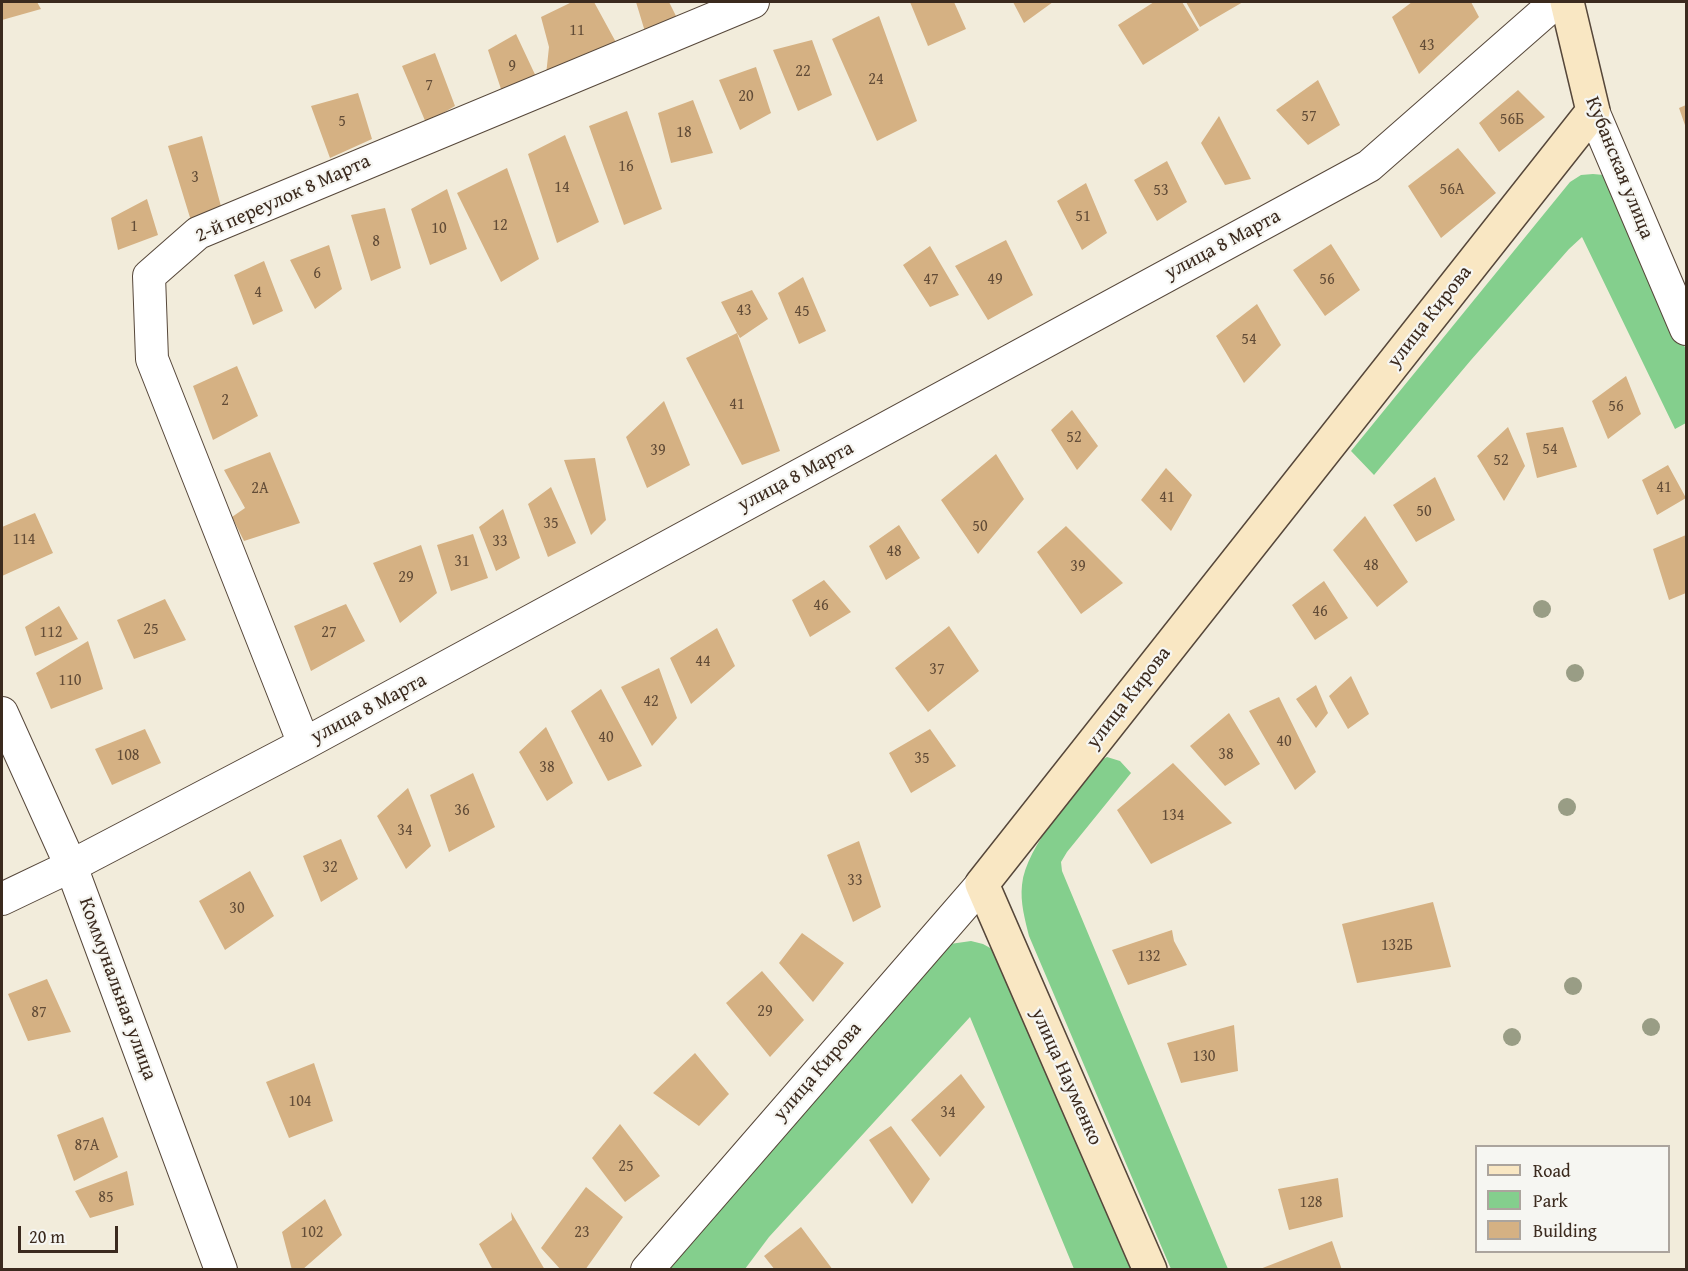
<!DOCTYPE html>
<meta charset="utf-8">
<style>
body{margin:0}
#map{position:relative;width:1688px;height:1271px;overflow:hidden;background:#f2ecdb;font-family:"Gentium Book Plus",serif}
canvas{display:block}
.frame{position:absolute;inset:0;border:3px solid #3b2a1e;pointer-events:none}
.legend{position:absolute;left:1475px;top:1145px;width:195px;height:108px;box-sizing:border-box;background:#f6f6f2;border:2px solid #aba49d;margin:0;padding:8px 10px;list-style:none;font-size:18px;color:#3b2a1e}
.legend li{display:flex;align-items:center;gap:12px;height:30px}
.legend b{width:30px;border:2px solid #aba49d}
.scale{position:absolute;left:18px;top:1226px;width:100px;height:27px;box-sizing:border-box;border:3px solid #3b2a1e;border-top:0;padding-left:8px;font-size:18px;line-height:21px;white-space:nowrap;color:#3b2a1e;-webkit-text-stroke:4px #f6f6f2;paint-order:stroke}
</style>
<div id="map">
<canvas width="1688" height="1271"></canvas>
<div class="frame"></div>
<ul class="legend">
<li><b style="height:8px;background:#f9e7c3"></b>Road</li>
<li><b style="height:16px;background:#84cf8d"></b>Park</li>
<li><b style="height:16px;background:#d5b183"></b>Building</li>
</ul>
<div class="scale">20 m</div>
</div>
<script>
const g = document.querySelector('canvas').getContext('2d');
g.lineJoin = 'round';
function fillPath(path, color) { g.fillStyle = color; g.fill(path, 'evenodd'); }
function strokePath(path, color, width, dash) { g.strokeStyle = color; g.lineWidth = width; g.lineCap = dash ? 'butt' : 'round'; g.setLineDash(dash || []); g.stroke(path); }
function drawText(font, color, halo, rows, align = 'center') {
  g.font = font + ' "Gentium Book Plus",serif'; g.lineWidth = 4.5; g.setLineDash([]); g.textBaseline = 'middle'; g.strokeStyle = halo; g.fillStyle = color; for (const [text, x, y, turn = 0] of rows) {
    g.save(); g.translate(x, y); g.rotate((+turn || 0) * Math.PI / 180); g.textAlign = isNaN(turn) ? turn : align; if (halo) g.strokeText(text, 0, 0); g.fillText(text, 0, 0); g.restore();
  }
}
fillPath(new Path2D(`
 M1593 174 1604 175 1617 188 1686 350V423L1675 429 1582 237 1569 249 1471 360 1374 475 1351 451 1570 182 1581 175Z
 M1107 757 1120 761 1131 773 1067 852 1061 862 1062 871 1228 1269H1171L1029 936C1025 920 1020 902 1022 885 1026 845 1076 793 1101 760Z
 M971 941 983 944 992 949 1135 1269H1074L970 1017 769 1237 745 1269H670L668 1262 950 944Z`), '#84cf8d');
fillPath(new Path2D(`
 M2 2H37L41 9 2 20Z
 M572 2H594L618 46 546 75 549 47 541 17Z
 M636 2H669L677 18 646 35Z
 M910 2H954L966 29 928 46Z
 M1013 2H1053L1024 23Z
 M1154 2H1182L1199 30 1143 65 1118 25Z
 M1186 2H1243L1200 27Z
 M1412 2H1471L1479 17 1419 74 1392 17Z
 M879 16 917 121 877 141 832 39Z
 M516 34 539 83 503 95 488 50Z
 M812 40 832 95 798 111 773 50Z
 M435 53 455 106 426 123 402 66Z
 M756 67 771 113 740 130 719 80Z
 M1318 80 1340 125 1308 145 1276 110Z
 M1518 90 1545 117 1499 152 1479 123Z
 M358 93 372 139 330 158 311 106Z
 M693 100 713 153 671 163 658 113Z
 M1686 105V128L1679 108Z
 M627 111 662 209 624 225 589 126Z
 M1219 116 1251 179 1225 185 1201 143Z
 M565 135 599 222 557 243 528 154Z
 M202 136 222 210 192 224 168 146Z
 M1458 148 1496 193 1441 238 1408 186Z
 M1167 161 1187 202 1157 221 1134 180Z
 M507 168 539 259 501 282 457 193Z
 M1086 183 1107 233 1082 250 1057 201Z
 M447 189 467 249 430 265 411 209Z
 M147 199 158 235 118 250 111 218Z
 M385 208 401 268 371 281 351 215Z
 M1006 240 1033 295 988 320 955 266Z
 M1331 244 1360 290 1325 316 1293 270Z
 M329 245 342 289 315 309 290 260Z
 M930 246 959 295 930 307 903 265Z
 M264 261 283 311 253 325 234 275Z
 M803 277 826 331 799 344 778 293Z
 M752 290 768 319 740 338 737 333 780 451 742 465 686 358 737 333 721 302Z
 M1257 304 1281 345 1244 383 1216 336Z
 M237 366 258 416 213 440 193 386Z
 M1626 376 1641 414 1608 439 1592 401Z
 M664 401 690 465 647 488 626 437Z
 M1072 410 1098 446 1077 470 1051 430Z
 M1508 427 1525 466 1504 501 1477 456Z
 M1563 427 1577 467 1537 478 1526 433Z
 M270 452 300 523 244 541 232 517 245 508 224 470Z
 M996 454 1024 499 978 554 941 500Z
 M595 458 606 520 591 535 564 460Z
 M1668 465 1686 498 1657 515 1642 480Z
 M1166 468 1192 495 1171 531 1141 500Z
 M1435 477 1455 520 1416 542 1393 505Z
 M551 487 576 543 548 557 528 504Z
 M503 509 520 558 496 571 479 527Z
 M35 513 53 553 2 576V527Z
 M1365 516 1408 582 1377 607 1333 550Z
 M899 525 920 558 886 580 869 546Z
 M1066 526 1123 583 1081 614 1037 552Z
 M473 534 488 578 451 591 437 545Z
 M1686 535V593L1669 600 1653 549Z
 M421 545 437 593 400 623 373 563Z
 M824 580 851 612 810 637 792 600Z
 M1324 581 1348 618 1315 640 1292 605Z
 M165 599 186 640 134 659 117 620Z
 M346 604 365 641 311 671 294 626Z
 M59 606 78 639 35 656 25 627Z
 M949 626 979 671 928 712 895 668Z
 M717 628 735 666 691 704 670 658Z
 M88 641 103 689 51 709 36 673Z
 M659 668 677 718 652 746 621 687Z
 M1351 676 1369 714 1348 729 1329 696Z
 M1316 685 1328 713 1316 728 1296 699Z
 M601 689 642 766 608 781 571 711Z
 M1279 697 1316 772 1295 790 1249 711Z
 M1229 713 1260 764 1225 786 1190 746Z
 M546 727 573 783 547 801 519 752Z
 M145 729 161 763 112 785 95 749Z
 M930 729 956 766 911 793 889 753Z
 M1173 763 1232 823 1151 864 1117 810Z
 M473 773 495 827 449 852 430 795Z
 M408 788 431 846 406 869 377 816Z
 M341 839 358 879 321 902 303 856Z
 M859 841 881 907 853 922 827 855Z
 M250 871 274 916 225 950 199 901Z
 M1433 902 1451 967 1357 983 1342 924Z
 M1172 930 1174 941 1187 965 1128 985 1112 950Z
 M802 933 844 963 813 1002 779 963Z
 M762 971 804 1020 770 1057 726 1003Z
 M47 979 71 1032 28 1041 8 994Z
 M1234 1025 1238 1071 1181 1083 1167 1043Z
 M695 1053 729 1094 699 1126 653 1093Z
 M314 1063 333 1121 289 1138 266 1082Z
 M961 1074 985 1107 940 1157 911 1120Z
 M103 1117 118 1157 74 1181 57 1135Z
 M620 1124 660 1176 625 1202 592 1158Z
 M891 1126 930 1179 912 1204 869 1140Z
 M127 1171 134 1205 90 1218 75 1191Z
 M1338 1178 1343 1217 1289 1230 1278 1189Z
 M586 1187 623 1217 585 1270H561L541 1248Z
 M325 1199 342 1235 302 1270H292L282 1232Z
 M511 1212 545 1270H493L479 1244 512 1220Z
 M801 1227 833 1270H775L764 1256Z
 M1332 1241 1342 1270H1260V1269Z`), '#d5b183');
const street = new Path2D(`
 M1593 111 1686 329
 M2 713 71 866 221 1270
 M304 744 152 359 149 276 198 233 753 2
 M2 899 71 866 304 744 1369 166 1556 2
 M647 1270 982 884`);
const secondary = new Path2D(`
 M1150 1270 982 884 1593 111 1567 2`);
strokePath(street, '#56473a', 34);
strokePath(secondary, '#56473a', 36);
strokePath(street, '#fff', 32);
strokePath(secondary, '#f9e7c3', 33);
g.fillStyle = '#999d85';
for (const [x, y] of [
 [1542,609],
 [1575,673],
 [1567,807],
 [1573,986],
 [1651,1027],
 [1512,1037]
]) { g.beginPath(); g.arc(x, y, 9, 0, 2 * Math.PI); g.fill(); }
drawText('16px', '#624c37', null, [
 ["11",577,31],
 ["43",1427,46],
 ["9",512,67],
 ["22",803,72],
 ["24",876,80],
 ["7",429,86],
 ["20",746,97],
 ["57",1309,117],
 ["56Б",1512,120],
 ["5",342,122],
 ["18",684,133],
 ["16",626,167],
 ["3",195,178],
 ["14",562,188],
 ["56А",1452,190],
 ["53",1161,191],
 ["51",1083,217],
 ["12",500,226],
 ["1",134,227],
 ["10",439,229],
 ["8",376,242],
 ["6",317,274],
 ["47",931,280],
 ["49",995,280],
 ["56",1327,280],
 ["4",258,293],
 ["43",744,311],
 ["45",802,312],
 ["54",1249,340],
 ["2",225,401],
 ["41",737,405],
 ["56",1616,407],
 ["52",1074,438],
 ["54",1550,450],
 ["39",658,451],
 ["52",1501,461],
 ["41",1664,488],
 ["2А",260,489],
 ["41",1167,498],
 ["50",1424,512],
 ["35",551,524],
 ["50",980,527],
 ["114",24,540],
 ["33",500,542],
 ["48",894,552],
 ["31",462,562],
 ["48",1371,566],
 ["39",1078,567],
 ["29",406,578],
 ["46",821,606],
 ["46",1320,612],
 ["25",151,630],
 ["112",51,633],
 ["27",329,633],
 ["44",703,662],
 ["37",937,670],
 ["110",70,681],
 ["42",651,702],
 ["40",606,738],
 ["40",1284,742],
 ["38",1226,755],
 ["108",128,756],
 ["35",922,759],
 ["38",547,768],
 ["36",462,811],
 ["134",1173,816],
 ["34",405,831],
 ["32",330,868],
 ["33",855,881],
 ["30",237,909],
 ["132Б",1397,946],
 ["132",1149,957],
 ["29",765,1012],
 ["87",39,1013],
 ["130",1204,1057],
 ["104",300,1102],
 ["34",948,1113],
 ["87А",87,1146],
 ["25",626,1167],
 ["85",106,1198],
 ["128",1311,1203],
 ["102",312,1233],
 ["23",582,1233]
]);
drawText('20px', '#3b2a1e', '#f6f6f2', [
 ["Кубанская улица",1619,168,68],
 ["2-й переулок 8 Марта",283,199,-24],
 ["улица 8 Марта",1223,245,-28],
 ["улица Кирова",1430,317,-52],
 ["улица 8 Марта",796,477,-28],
 ["улица Кирова",1129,698,-52],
 ["улица 8 Марта",369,709,-28],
 ["Коммунальная улица",117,989,70],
 ["улица Кирова",818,1072,-49],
 ["улица Науменко",1066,1077,66]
]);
</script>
